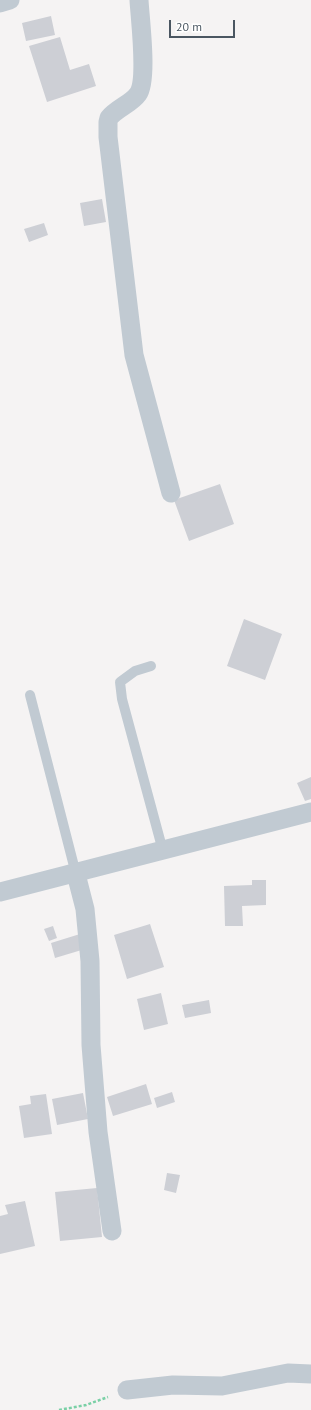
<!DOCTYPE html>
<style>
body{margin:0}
#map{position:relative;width:311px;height:1410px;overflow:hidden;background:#f5f3f3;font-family:"PT Sans",sans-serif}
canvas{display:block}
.scale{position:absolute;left:169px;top:20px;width:66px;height:18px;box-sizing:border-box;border:2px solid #4a5661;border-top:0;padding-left:5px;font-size:12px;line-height:14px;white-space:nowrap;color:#4a5661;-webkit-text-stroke:3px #fff;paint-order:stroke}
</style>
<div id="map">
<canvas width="311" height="1410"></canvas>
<div class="scale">20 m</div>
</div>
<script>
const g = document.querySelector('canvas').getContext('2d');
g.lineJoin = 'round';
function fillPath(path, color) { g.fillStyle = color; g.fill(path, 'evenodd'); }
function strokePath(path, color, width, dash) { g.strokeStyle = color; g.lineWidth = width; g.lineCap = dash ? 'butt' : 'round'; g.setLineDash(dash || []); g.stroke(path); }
fillPath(new Path2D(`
 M51 16 55 35 26 41 22 23Z
 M60 37 70 70 89 64 96 86 47 102 29 46Z
 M102 199 106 222 84 226 80 203Z
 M44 223 48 235 29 242 24 229Z
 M220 484 234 524 189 541 174 500Z
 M244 619 282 634 265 680 227 666Z
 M311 777V799L305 801 297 783Z
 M252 880H266V905L242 906 243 926H225L224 886 252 885Z
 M150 924 164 967 127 979 114 935Z
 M53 926 57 938 49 941 44 929Z
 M80 934 85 949 55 958 51 943Z
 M161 993 168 1024 144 1030 137 999Z
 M209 1000 211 1013 185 1018 182 1005Z
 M146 1084 152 1104 113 1116 107 1097Z
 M172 1092 175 1102 157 1108 154 1098Z
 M83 1093 88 1119 57 1125 52 1099Z
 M46 1094 52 1134 24 1138 19 1106 31 1104 30 1096Z
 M167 1173 180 1175 176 1193 164 1190Z
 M97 1188 102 1237 60 1241 55 1192Z
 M25 1201 35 1246 0 1254V1216L8 1214 5 1205Z`), '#cdcfd5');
strokePath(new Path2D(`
 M59 1410 86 1405 108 1397`), '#7ad0a6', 2.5, [3, 2]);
strokePath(new Path2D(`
 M151 666 135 671 120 682 122 699 163 851
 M30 695 76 874`), '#c1cad2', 10);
strokePath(new Path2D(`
 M139 0C140 19 148 80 138 94 131 104 117 108 109 118L108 122V137L134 355 171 493
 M0 3 10 0
 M76 874 85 909 90 961 91 1045 98 1132 112 1231
 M0 892 311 812
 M127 1390 173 1385 222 1386 288 1373 311 1374`), '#c1cad2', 19);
</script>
